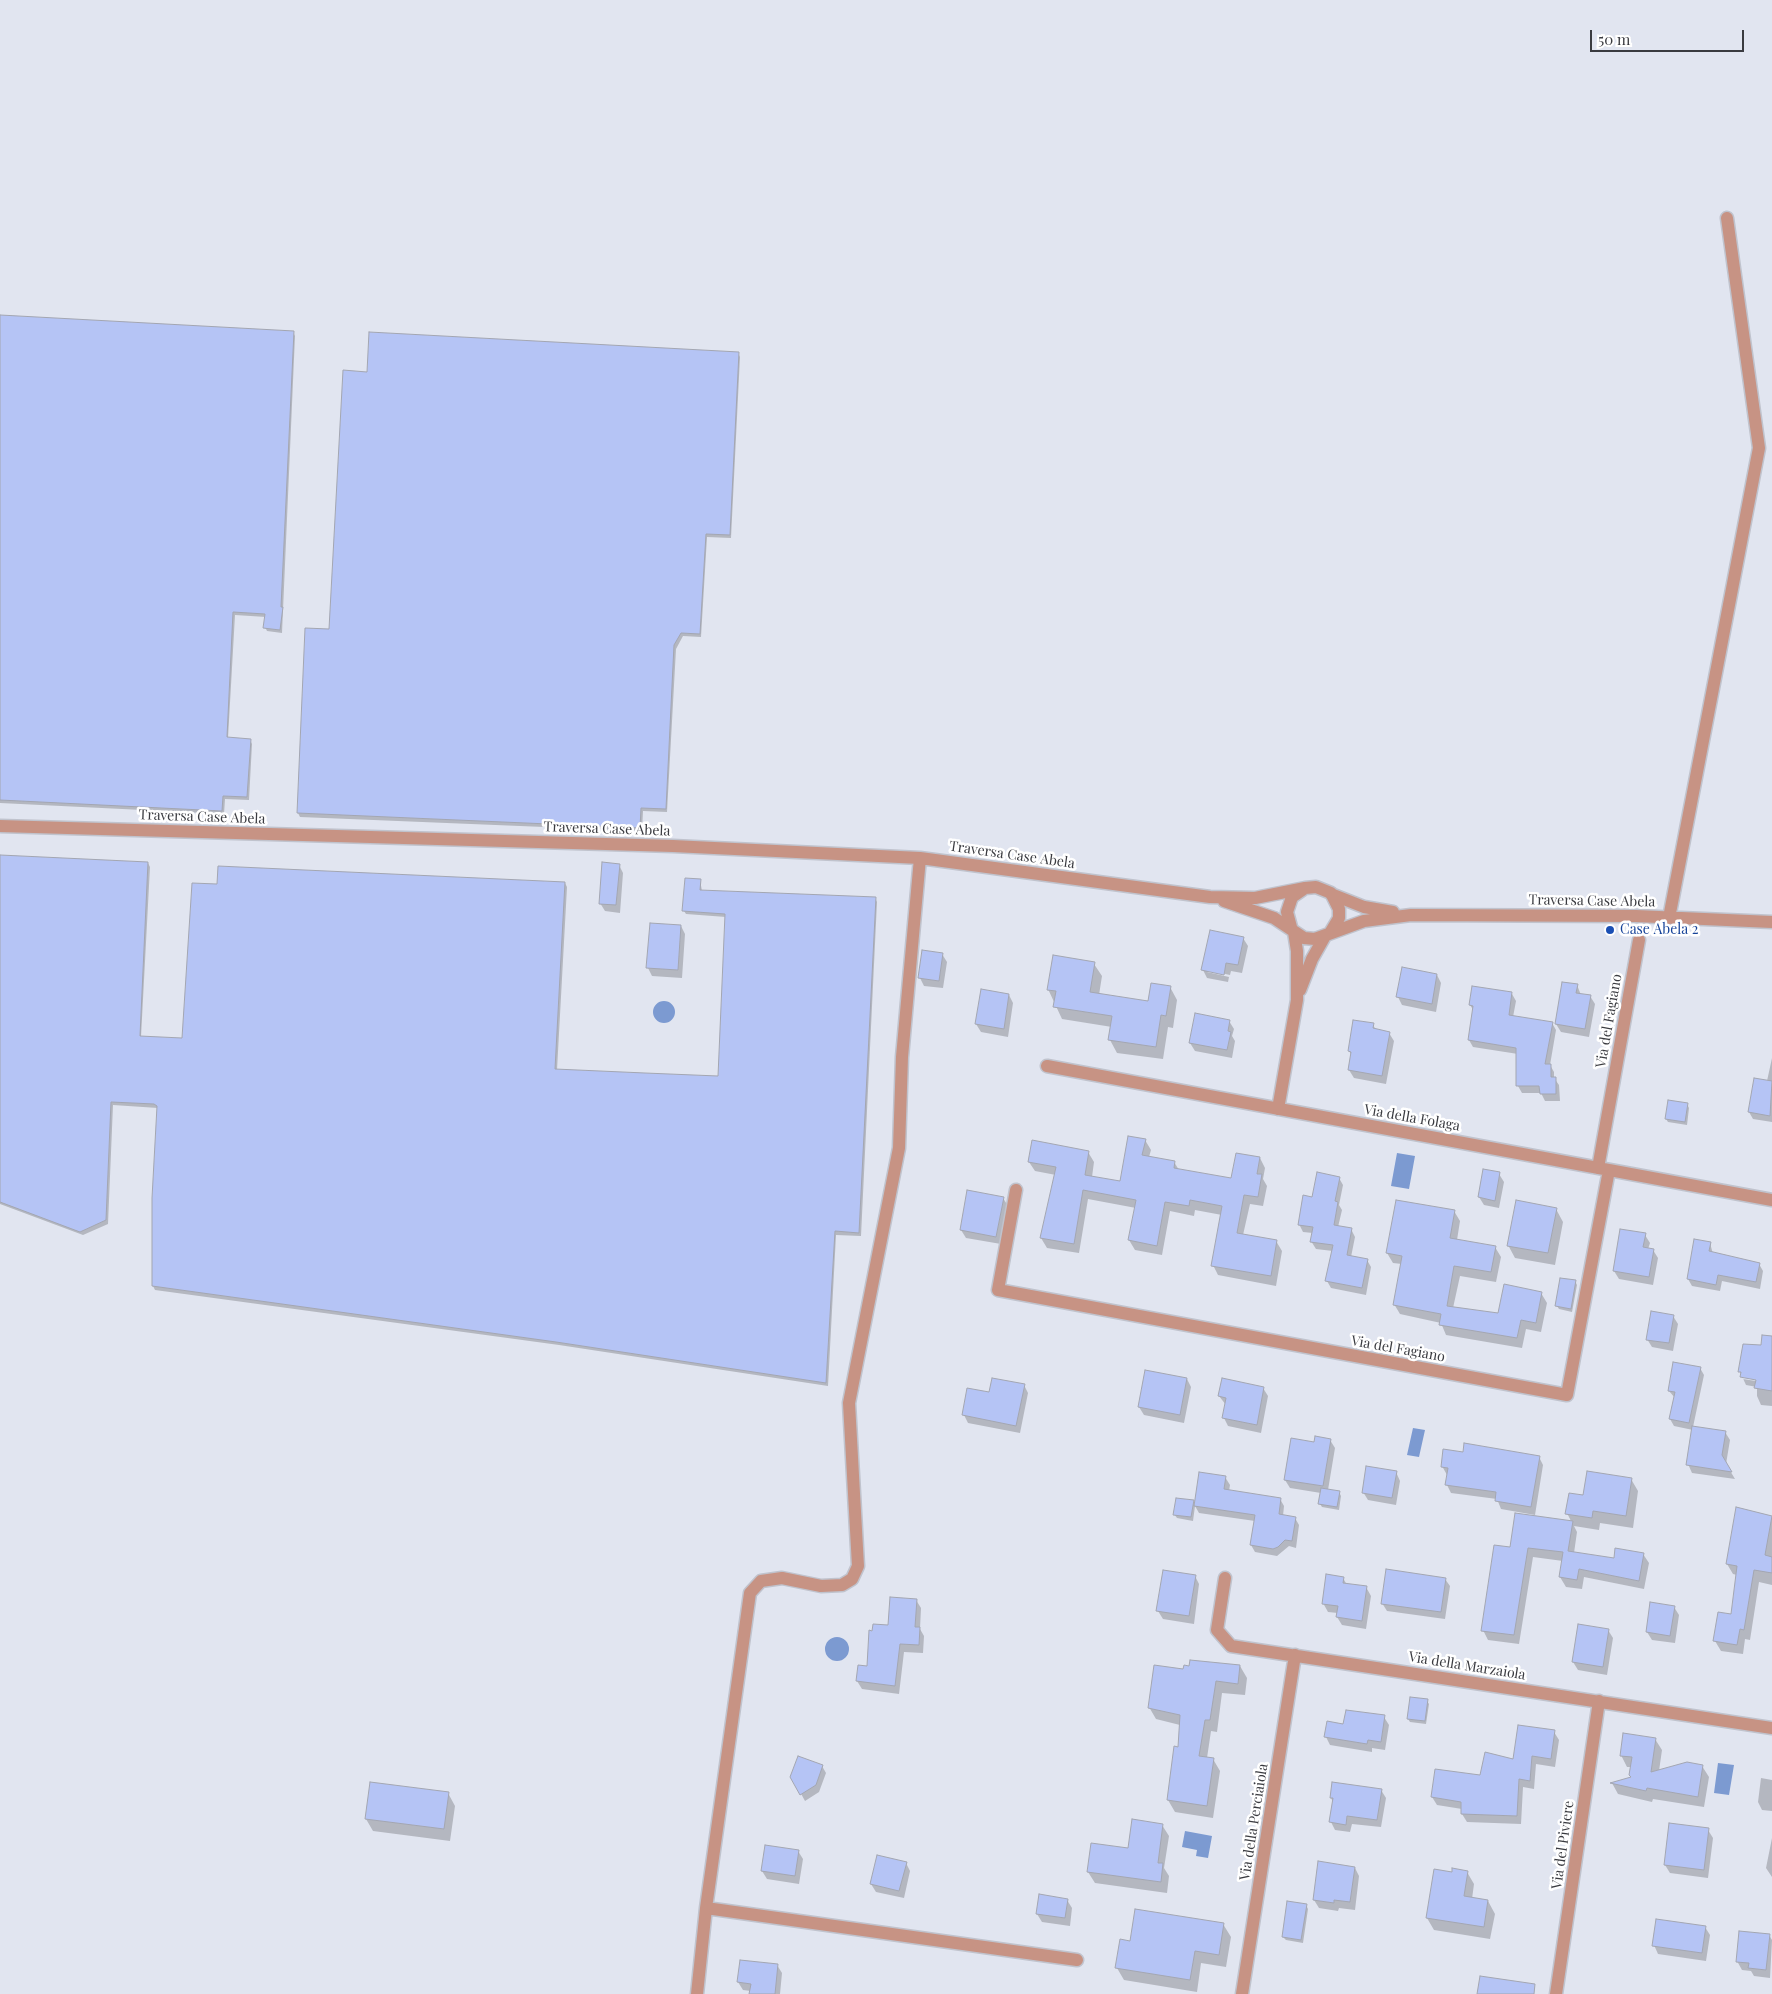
<!DOCTYPE html>
<style>
body{margin:0}
#map{position:relative;width:1772px;height:1994px;overflow:hidden;background:#e1e5f0;font-family:"Playfair Display",serif}
canvas{display:block}
.scale{position:absolute;left:1590px;top:30px;width:154px;height:22px;box-sizing:border-box;border:2px solid #3a3b40;border-top:0;padding-left:6px;font-size:15px;line-height:18px;white-space:nowrap;color:#3a3b40;-webkit-text-stroke:4px #fff;paint-order:stroke}
</style>
<div id="map">
<canvas width="1772" height="1994"></canvas>
<div class="scale">50 m</div>
</div>
<script>
const ctx = document.querySelector('canvas').getContext('2d');
ctx.lineJoin = 'round';
function paint(path, color) {
  ctx.fillStyle = color;
  ctx.fill(path, 'evenodd');
}
function toPath(rows) {
  const path = new Path2D();
  for (const r of rows) {
    if (r.length === 3) {
      path.moveTo(r[0] + r[2], r[1]);
      path.arc(r[0], r[1], r[2], 0, 2 * Math.PI);
      continue;
    }
    path.moveTo(r[0], r[1]);
    for (let i = 2; i < r.length; i += 2) path.lineTo(r[i], r[i + 1]);
  }
  return path;
}
function strokePath(path, color, width, dash) {
  ctx.strokeStyle = color;
  ctx.lineWidth = width;
  ctx.lineCap = dash ? 'butt' : 'round';
  ctx.setLineDash(dash || []);
  ctx.stroke(path);
}
function write(font, color, halo, rows, align = 'center') {
  ctx.font = font + ' "Playfair Display",serif';
  ctx.lineWidth = 5;
  ctx.setLineDash([]);
  ctx.textBaseline = 'middle';
  ctx.strokeStyle = halo;
  ctx.fillStyle = color;
  for (const [text, x, y, turn = 0] of rows) {
    ctx.save();
    ctx.translate(x, y);
    ctx.rotate((+turn || 0) * Math.PI / 180);
    ctx.textAlign = isNaN(turn) ? turn : align;
    if (halo) ctx.strokeText(text, 0, 0);
    ctx.fillText(text, 0, 0);
    ctx.restore();
  }
}
paint(toPath([
 [664,1012,11],
 [1397,1153,1415,1156,1409,1189,1391,1186],
 [1413,1428,1425,1430,1419,1457,1407,1455],
 [837,1649,12],
 [1718,1763,1734,1765,1729,1795,1714,1793],
 [1185,1831,1212,1836,1208,1858,1196,1856,1197,1850,1182,1847]
]), '#7c9ad1');
paint(toPath([
 [0,316,293,332,295,336,282,633,267,631,265,627,266,617,235,615,228,738,250,740,252,744,249,800,225,799,224,814,0,803],
 [738,353,740,357,731,538,707,537,701,637,683,636,676,649,667,812,643,811,642,831,300,817,298,813,330,631,368,373],
 [0,857,148,863,150,867,141,1037,183,1039,219,885,565,883,567,887,557,1070,720,1078,726,917,686,914,684,911,700,880,702,891,875,898,877,902,861,1236,836,1235,828,1386,559,1345,155,1290,153,1286,158,1108,113,1105,108,1224,83,1235,0,1204],
 [619,865,623,873,620,913,605,911,600,903],
 [681,926,685,934,682,978,652,976,648,968],
 [1243,938,1248,946,1242,973,1231,971,1230,975,1207,970,1207,972,1229,977,1228,982,1207,978,1203,970],
 [942,954,947,962,943,988,924,986,920,978],
 [1094,964,1102,976,1099,995,1149,1002,1170,987,1177,1000,1173,1028,1168,1027,1163,1059,1117,1053,1110,1040,1112,1027,1062,1019,1048,989],
 [1437,975,1441,983,1436,1012,1402,1005,1398,997],
 [1577,985,1581,995,1590,996,1595,1004,1589,1037,1561,1032,1556,1024],
 [1512,994,1516,1001,1513,1017,1552,1023,1556,1030,1550,1065,1554,1072,1554,1078,1559,1085,1560,1101,1545,1101,1541,1093,1522,1093,1518,1086,1518,1054,1473,1047,1469,1040,1474,1011,1470,1005],
 [1009,995,1013,1003,1008,1037,981,1032,976,1024],
 [1229,1021,1234,1029,1232,1036,1235,1041,1232,1058,1195,1051,1190,1043],
 [1373,1025,1376,1030,1389,1033,1394,1041,1386,1084,1354,1078,1349,1070,1352,1056,1349,1051],
 [1772,1058,1772,1122,1753,1119,1749,1112,1767,1081],
 [1687,1104,1689,1108,1687,1125,1668,1122,1666,1119],
 [1145,1140,1151,1150,1149,1157,1174,1162,1179,1170,1232,1180,1260,1158,1265,1168,1263,1179,1267,1186,1263,1206,1250,1204,1243,1235,1276,1241,1282,1251,1276,1286,1218,1275,1213,1265,1222,1215,1195,1210,1194,1216,1170,1211,1162,1255,1135,1250,1129,1240,1136,1208,1088,1199,1079,1253,1047,1248,1041,1238,1056,1175,1035,1171,1029,1162,1088,1152,1094,1162,1092,1177,1121,1182],
 [1499,1174,1504,1182,1499,1208,1484,1205,1479,1197],
 [1339,1178,1343,1185,1339,1205,1342,1210,1338,1227,1351,1229,1355,1237,1351,1257,1367,1260,1371,1267,1366,1295,1331,1288,1327,1281,1333,1251,1316,1249,1311,1241,1313,1233,1303,1232,1299,1224,1313,1199],
 [1003,1198,1008,1206,1001,1244,966,1238,961,1230],
 [1556,1209,1563,1222,1555,1265,1515,1258,1508,1245],
 [1454,1211,1460,1221,1457,1240,1495,1247,1501,1257,1496,1282,1460,1276,1453,1308,1499,1315,1541,1293,1547,1303,1541,1332,1526,1329,1522,1348,1446,1335,1441,1323,1400,1314,1394,1304,1402,1264,1393,1263,1387,1253],
 [1645,1235,1650,1243,1648,1249,1653,1250,1658,1258,1653,1285,1619,1279,1614,1271],
 [1710,1243,1713,1254,1759,1264,1763,1271,1760,1289,1722,1281,1720,1291,1692,1286,1688,1279],
 [1575,1281,1577,1285,1572,1312,1559,1309,1557,1306],
 [1673,1316,1678,1324,1673,1351,1652,1347,1647,1339],
 [1772,1348,1772,1406,1761,1405,1757,1396,1757,1387,1746,1385,1740,1372],
 [1743,1376,1762,1380,1762,1382,1743,1379],
 [1700,1368,1704,1375,1693,1427,1725,1432,1730,1440,1726,1464,1735,1479,1692,1473,1688,1464,1693,1430,1674,1426,1670,1419,1675,1398,1669,1391],
 [1187,1379,1191,1387,1184,1423,1144,1415,1139,1407],
 [1024,1385,1028,1393,1020,1433,968,1423,964,1415],
 [1263,1388,1268,1396,1261,1433,1228,1426,1224,1418,1226,1405,1219,1396],
 [1330,1440,1335,1448,1328,1490,1339,1492,1341,1496,1339,1510,1322,1507,1320,1504,1321,1493,1290,1488,1285,1480,1315,1444],
 [1464,1454,1539,1457,1543,1465,1535,1515,1501,1509,1497,1499,1451,1493,1447,1485,1447,1475,1442,1466],
 [1396,1472,1400,1481,1396,1505,1368,1500,1363,1492],
 [1225,1477,1230,1485,1229,1491,1280,1499,1284,1506,1283,1516,1295,1518,1299,1525,1296,1548,1289,1546,1277,1556,1255,1552,1251,1545,1255,1521,1199,1513,1195,1506,1193,1521,1177,1518,1174,1514,1193,1502,1195,1505],
 [1631,1479,1638,1491,1633,1528,1600,1523,1599,1530,1574,1526,1577,1532,1574,1553,1615,1560,1643,1554,1649,1563,1644,1589,1584,1577,1582,1589,1566,1587,1560,1577,1563,1561,1533,1557,1519,1644,1488,1640,1483,1630,1511,1549,1572,1523,1567,1513,1584,1497],
 [1737,1508,1772,1517,1772,1585,1759,1582,1750,1640,1745,1639,1743,1654,1721,1651,1715,1641,1732,1616,1737,1575,1733,1574,1727,1564],
 [1195,1576,1199,1584,1194,1624,1163,1619,1158,1611],
 [1343,1578,1347,1585,1366,1587,1371,1596,1366,1629,1342,1625,1337,1617,1338,1613,1328,1612,1323,1603],
 [1445,1579,1450,1586,1445,1619,1387,1611,1382,1603],
 [916,1600,921,1608,920,1629,924,1636,923,1653,904,1652,899,1694,862,1689,857,1681,868,1667,873,1632,889,1626],
 [1674,1607,1679,1615,1675,1643,1652,1640,1647,1632],
 [1608,1630,1613,1638,1607,1675,1578,1670,1573,1662],
 [1240,1666,1247,1678,1245,1695,1222,1693,1217,1732,1211,1731,1207,1758,1213,1759,1220,1771,1213,1818,1175,1812,1168,1800,1179,1748,1180,1725,1156,1719,1149,1707,1190,1667],
 [1427,1701,1429,1704,1426,1724,1410,1722,1408,1719],
 [1384,1717,1389,1725,1385,1750,1372,1748,1372,1752,1330,1745,1326,1737,1344,1725],
 [1554,1732,1559,1740,1555,1767,1536,1764,1534,1789,1523,1787,1521,1824,1467,1822,1462,1814,1462,1809,1437,1805,1432,1797,1514,1761],
 [1655,1739,1662,1750,1659,1771,1702,1766,1709,1777,1704,1807,1653,1799,1652,1802,1618,1794,1612,1783,1632,1778,1632,1767,1627,1767,1621,1755],
 [822,1766,826,1773,819,1792,805,1801,792,1777],
 [1761,1778,1772,1780,1772,1811,1762,1810,1758,1802],
 [1381,1790,1386,1798,1381,1827,1352,1824,1350,1832,1335,1830,1331,1822,1333,1802,1331,1798],
 [448,1793,455,1806,450,1841,373,1831,366,1819],
 [1162,1825,1169,1836,1164,1868,1169,1876,1167,1893,1095,1883,1088,1872,1129,1850],
 [1708,1830,1713,1838,1708,1878,1670,1873,1665,1865],
 [1772,1838,1772,1877,1766,1868],
 [798,1851,803,1859,799,1884,767,1879,762,1871],
 [906,1863,910,1871,904,1898,876,1892,871,1884],
 [1355,1868,1359,1876,1355,1910,1339,1908,1338,1911,1319,1908,1314,1900],
 [1467,1872,1474,1884,1472,1899,1488,1901,1495,1914,1490,1939,1434,1930,1427,1918,1453,1873],
 [1067,1900,1072,1908,1070,1926,1042,1922,1037,1914],
 [1306,1905,1308,1909,1303,1943,1286,1940,1283,1937],
 [1223,1924,1231,1937,1226,1967,1201,1963,1197,1992,1124,1980,1117,1968,1131,1942],
 [1705,1927,1710,1935,1706,1961,1658,1954,1654,1945],
 [1769,1935,1772,1940,1770,1978,1754,1976,1751,1971,1742,1970,1737,1961],
 [777,1965,782,1973,780,1994,751,1994,751,1991,743,1990,738,1982]
]), '#0003');
const building = toPath([
 [0,315,294,331,281,607,283,607,280,630,263,628,265,614,233,612,227,737,251,739,247,797,223,796,222,811,0,800,0,315],
 [369,332,739,352,730,535,706,534,700,634,681,633,674,645,666,809,641,808,640,828,297,813,305,628,329,629,343,370,367,372,369,332],
 [0,855,148,862,140,1036,182,1038,192,883,217,884,218,866,565,882,555,1069,645,1073,718,1076,725,914,682,911,685,878,701,879,700,890,876,897,859,1233,835,1231,826,1383,556,1342,152,1286,152,1198,157,1106,154,1104,111,1102,106,1220,80,1232,0,1202,0,855],
 [602,862,620,864,616,905,599,904,602,862],
 [650,923,681,925,678,970,646,968,650,923],
 [1210,930,1244,937,1238,965,1226,963,1224,975,1201,970,1210,930],
 [922,950,943,953,939,981,918,978,922,950],
 [1053,955,1095,962,1090,992,1148,1001,1151,983,1171,986,1166,1016,1161,1015,1156,1047,1108,1040,1112,1016,1053,1007,1056,991,1047,990,1053,955],
 [1402,967,1437,974,1432,1004,1396,997,1402,967],
 [1562,982,1578,984,1576,993,1591,995,1585,1029,1555,1024,1562,982],
 [1472,986,1512,992,1509,1015,1553,1022,1545,1064,1551,1064,1551,1077,1556,1077,1556,1094,1540,1094,1539,1086,1516,1086,1516,1048,1468,1040,1473,1006,1469,1005,1472,986],
 [981,989,1009,994,1004,1029,975,1024,981,989],
 [1195,1013,1230,1020,1228,1031,1231,1032,1227,1050,1189,1043,1195,1013],
 [1353,1020,1374,1023,1373,1028,1390,1032,1382,1076,1348,1070,1351,1052,1348,1051,1353,1020],
 [1754,1078,1772,1081,1770,1116,1748,1112,1754,1078],
 [1668,1100,1688,1103,1685,1122,1665,1119,1668,1100],
 [1128,1136,1146,1139,1142,1155,1175,1161,1174,1168,1231,1178,1236,1153,1260,1157,1257,1174,1262,1174,1258,1197,1244,1195,1237,1233,1277,1240,1271,1276,1211,1266,1222,1206,1190,1200,1189,1206,1165,1202,1157,1246,1128,1240,1136,1200,1083,1190,1074,1244,1040,1238,1056,1167,1028,1162,1032,1140,1089,1151,1085,1175,1120,1181,1128,1136],
 [1483,1169,1500,1172,1495,1201,1478,1197,1483,1169],
 [1317,1172,1340,1177,1335,1201,1338,1202,1334,1225,1352,1228,1347,1255,1368,1259,1362,1288,1325,1281,1333,1245,1310,1242,1313,1227,1298,1225,1303,1195,1312,1197,1317,1172],
 [967,1190,1004,1197,996,1237,960,1230,967,1190],
 [1396,1200,1455,1210,1450,1238,1496,1246,1491,1272,1454,1266,1447,1306,1498,1313,1504,1284,1542,1292,1536,1323,1521,1320,1517,1338,1439,1325,1441,1314,1393,1305,1402,1256,1386,1253,1396,1200],
 [1516,1200,1557,1208,1548,1253,1507,1246,1516,1200],
 [1620,1229,1646,1233,1643,1247,1654,1249,1649,1277,1613,1271,1620,1229],
 [1694,1239,1711,1242,1709,1251,1760,1263,1756,1282,1718,1275,1716,1285,1687,1279,1694,1239],
 [1560,1278,1576,1280,1571,1309,1555,1306,1560,1278],
 [1651,1311,1674,1315,1669,1343,1646,1340,1651,1311],
 [1762,1335,1772,1336,1772,1391,1754,1388,1756,1380,1740,1377,1741,1372,1738,1372,1743,1344,1761,1345,1762,1335],
 [1673,1362,1701,1367,1689,1423,1669,1419,1675,1392,1668,1391,1673,1362],
 [1145,1370,1187,1378,1180,1415,1138,1407,1145,1370],
 [992,1378,1025,1384,1016,1426,962,1415,967,1388,989,1392,992,1378],
 [1222,1378,1264,1387,1257,1425,1222,1418,1226,1398,1218,1396,1222,1378],
 [1692,1426,1726,1431,1722,1455,1732,1472,1686,1465,1692,1426],
 [1315,1436,1331,1439,1323,1486,1284,1480,1291,1438,1314,1442,1315,1436],
 [1464,1443,1540,1456,1531,1507,1495,1501,1496,1492,1445,1485,1448,1468,1441,1467,1443,1449,1463,1452,1464,1443],
 [1366,1466,1397,1471,1392,1498,1362,1493,1366,1466],
 [1587,1471,1632,1478,1626,1516,1593,1511,1592,1518,1565,1514,1569,1493,1583,1495,1587,1471],
 [1199,1472,1226,1476,1224,1489,1281,1498,1279,1514,1296,1517,1292,1541,1285,1540,1278,1547,1273,1549,1250,1545,1255,1515,1194,1506,1199,1472],
 [1321,1488,1340,1491,1337,1507,1318,1504,1321,1488],
 [1176,1498,1194,1500,1191,1517,1173,1515,1176,1498],
 [1736,1507,1772,1516,1765,1555,1772,1557,1772,1573,1754,1570,1744,1630,1740,1629,1737,1645,1713,1641,1718,1612,1731,1614,1737,1566,1726,1564,1736,1507],
 [1515,1513,1573,1521,1568,1551,1614,1558,1615,1548,1644,1553,1639,1581,1579,1569,1577,1580,1559,1577,1563,1552,1528,1548,1514,1635,1481,1631,1494,1545,1510,1547,1515,1513],
 [1386,1569,1446,1578,1441,1612,1381,1604,1386,1569],
 [1163,1570,1196,1575,1189,1616,1156,1611,1163,1570],
 [1326,1574,1344,1577,1343,1583,1367,1586,1362,1621,1336,1617,1338,1606,1322,1604,1326,1574],
 [890,1597,917,1599,915,1627,920,1627,919,1645,900,1644,895,1686,856,1681,858,1665,867,1666,869,1630,872,1631,873,1624,888,1625,890,1597],
 [1650,1602,1675,1606,1670,1636,1646,1632,1650,1602],
 [1578,1624,1609,1629,1603,1667,1572,1662,1578,1624],
 [1190,1660,1240,1665,1238,1684,1216,1681,1210,1720,1205,1720,1199,1756,1214,1758,1207,1806,1167,1800,1174,1746,1178,1747,1180,1715,1148,1708,1154,1665,1183,1669,1184,1665,1189,1666,1190,1660],
 [1410,1697,1428,1699,1425,1721,1407,1719,1410,1697],
 [1346,1710,1385,1715,1381,1742,1368,1740,1367,1744,1324,1737,1327,1721,1343,1724,1346,1710],
 [1518,1725,1555,1730,1551,1759,1532,1756,1530,1781,1519,1779,1517,1816,1461,1814,1461,1802,1431,1797,1435,1769,1480,1775,1485,1752,1513,1759,1518,1725],
 [1623,1733,1656,1738,1651,1772,1687,1762,1703,1765,1698,1797,1647,1788,1646,1791,1610,1783,1631,1777,1629,1775,1632,1757,1620,1756,1623,1733],
 [798,1756,823,1765,816,1785,800,1795,790,1777,798,1756],
 [370,1782,449,1792,444,1829,365,1819,370,1782],
 [1332,1782,1382,1789,1377,1820,1347,1816,1346,1825,1329,1822,1333,1798,1330,1798,1332,1782],
 [1132,1819,1163,1824,1158,1863,1163,1863,1161,1882,1087,1872,1091,1843,1128,1848,1132,1819],
 [1669,1823,1709,1828,1704,1870,1664,1865,1669,1823],
 [765,1845,799,1850,795,1876,761,1871,765,1845],
 [877,1855,907,1862,899,1891,870,1884,877,1855],
 [1318,1861,1355,1867,1350,1902,1334,1900,1334,1903,1313,1900,1318,1861],
 [1452,1868,1468,1871,1464,1896,1488,1900,1484,1927,1426,1918,1434,1869,1452,1872,1452,1868],
 [1039,1894,1068,1899,1065,1918,1036,1914,1039,1894],
 [1287,1901,1307,1904,1301,1940,1282,1937,1287,1901],
 [1135,1909,1224,1923,1219,1955,1195,1951,1190,1980,1115,1968,1120,1939,1130,1941,1135,1909],
 [1656,1919,1706,1926,1702,1953,1652,1946,1656,1919],
 [1739,1931,1770,1934,1766,1970,1748,1968,1749,1963,1736,1962,1739,1931],
 [740,1960,778,1964,775,1994,749,1994,751,1984,737,1982,740,1960],
 [1480,1976,1535,1984,1534,1994,1477,1994,1480,1976]
]);
paint(building, '#b5c4f5');
strokePath(building, '#a3a6b1', 1);
const minor = toPath([
 [0,826,673,846,920,858,1210,897,1255,898,1305,888],
 [1331,894,1364,907,1393,912],
 [1224,901,1274,918,1304,938,1315,939,1364,921,1411,915,1636,916,1772,922],
 [1669,918,1759,448,1727,218],
 [1291,927,1287,912,1292,897,1305,888,1316,887,1331,893,1339,909,1339,918,1330,933],
 [1300,990,1312,959,1325,936],
 [1047,1066,1772,1200],
 [1278,1109,1297,1000,1297,951,1294,932],
 [1598,1168,1639,940],
 [1016,1190,998,1290,1567,1395,1609,1170],
 [1225,1578,1217,1630,1231,1646,1772,1728],
 [706,1908,1077,1960],
 [697,1994,706,1908,750,1593,761,1581,782,1578,821,1586,842,1585,852,1579,858,1566,849,1403,899,1148,902,1057,920,858],
 [1242,1994,1295,1655],
 [1556,1994,1599,1701]
]);
strokePath(minor, '#c0c3cd', 15);
strokePath(minor, '#c79384', 12);
for (const [x, y, r, color] of [
 [1610,930,5,"#1a4fb4"]
]) {
  const dot = new Path2D();
  dot.arc(x, y, r, 0, 2 * Math.PI);
  ctx.fillStyle = color;
  ctx.fill(dot);
  strokePath(dot, '#fff', 2);
}
write('14px', '#3a3b40', '#fff', [
 ["Traversa Case Abela",202,817,2],
 ["Traversa Case Abela",607,829,2],
 ["Traversa Case Abela",1012,855,8],
 ["Traversa Case Abela",1592,901,1],
 ["Via del Fagiano",1609,1021,-80],
 ["Via della Folaga",1412,1118,10],
 ["Via del Fagiano",1398,1349,10],
 ["Via della Marzaiola",1467,1666,9],
 ["Via della Perciaiola",1254,1822,-81],
 ["Via del Piviere",1563,1845,-82]
]);
write('14px', '#164399', '#fff', [
 ["Case Abela 2",1620,930]
], 'left');
</script>
